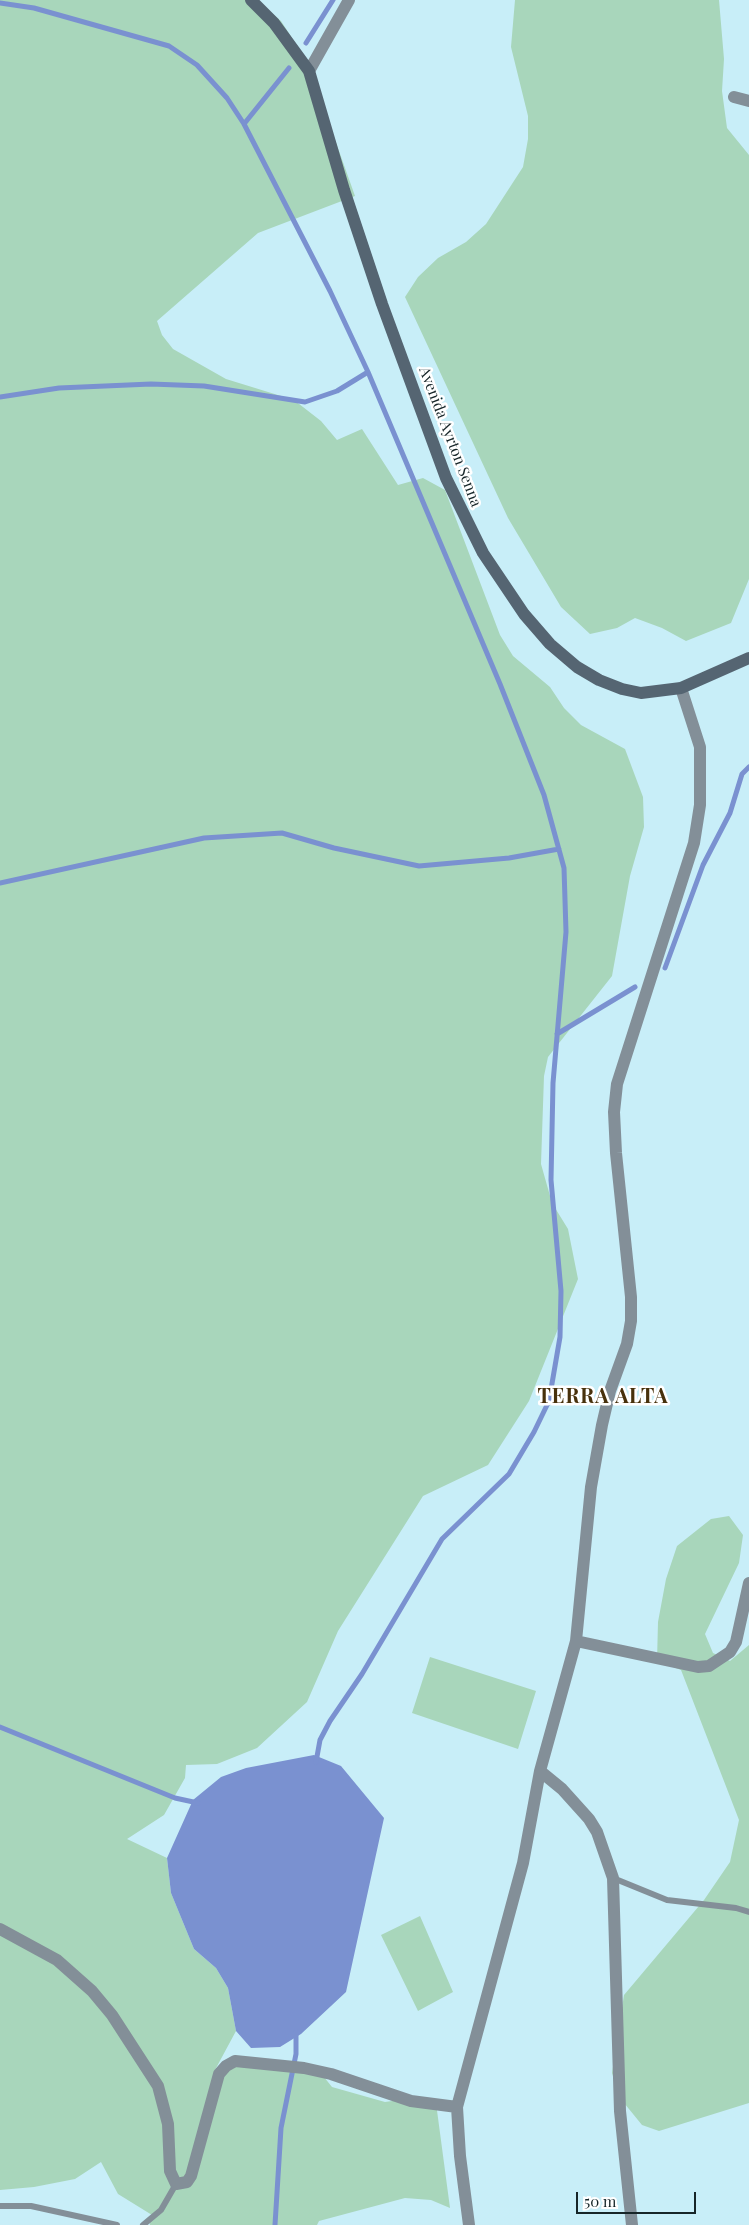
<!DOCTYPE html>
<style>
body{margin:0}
#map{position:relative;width:749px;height:2225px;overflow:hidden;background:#c8eef8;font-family:"Playfair Display",serif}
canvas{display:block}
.scale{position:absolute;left:576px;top:2192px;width:120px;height:22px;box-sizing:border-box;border:2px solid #162528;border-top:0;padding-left:6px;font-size:15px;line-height:18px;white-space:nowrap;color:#162528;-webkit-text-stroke:4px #fff;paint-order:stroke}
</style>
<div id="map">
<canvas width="749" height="2225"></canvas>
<div class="scale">50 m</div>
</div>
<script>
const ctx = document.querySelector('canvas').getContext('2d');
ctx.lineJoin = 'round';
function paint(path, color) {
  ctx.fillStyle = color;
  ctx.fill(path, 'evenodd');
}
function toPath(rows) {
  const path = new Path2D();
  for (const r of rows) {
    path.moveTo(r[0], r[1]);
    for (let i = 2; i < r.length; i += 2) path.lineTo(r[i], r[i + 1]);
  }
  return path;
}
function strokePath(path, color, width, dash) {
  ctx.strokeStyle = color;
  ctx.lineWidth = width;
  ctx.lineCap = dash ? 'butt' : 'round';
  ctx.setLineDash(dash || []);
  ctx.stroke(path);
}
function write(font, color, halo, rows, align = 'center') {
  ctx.font = font + ' "Playfair Display",serif';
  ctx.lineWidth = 5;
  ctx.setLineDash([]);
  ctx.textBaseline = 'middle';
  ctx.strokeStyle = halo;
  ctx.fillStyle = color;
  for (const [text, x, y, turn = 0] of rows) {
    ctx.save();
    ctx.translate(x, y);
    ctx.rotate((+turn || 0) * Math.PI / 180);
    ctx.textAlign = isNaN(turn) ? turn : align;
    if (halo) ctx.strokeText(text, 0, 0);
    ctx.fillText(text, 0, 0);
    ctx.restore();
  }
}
paint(toPath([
 [0,0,257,0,281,21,307,61,355,196,258,233,157,321,162,335,173,349,226,379,294,400,321,421,337,440,362,429,398,485,423,478,445,490,500,635,513,656,550,687,564,708,581,725,625,749,643,797,644,827,630,876,612,976,548,1057,544,1076,541,1164,552,1203,568,1229,578,1279,529,1401,488,1465,423,1496,338,1631,307,1702,257,1748,217,1764,186,1765,185,1778,164,1815,127,1839,167,1858,171,1893,194,1949,216,1968,228,1988,236,2031,215,2070,233,2062,316,2067,332,2087,385,2102,414,2098,436,2103,450,2208,431,2200,405,2198,319,2221,317,2225,150,2225,149,2218,152,2215,118,2194,101,2162,75,2179,34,2187,0,2190],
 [515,0,719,0,724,59,722,91,727,128,749,155,749,579,731,623,686,641,662,628,635,618,617,628,590,634,561,607,508,518,405,297,418,277,438,258,466,242,486,224,523,167,528,139,528,116,511,47],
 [729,1516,743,1535,739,1563,705,1634,713,1653,730,1661,749,1645,749,2103,659,2131,642,2125,620,2098,612,2073,624,1995,704,1900,730,1862,739,1820,681,1670,657,1661,658,1622,666,1579,677,1546,711,1519],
 [430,1657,536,1691,518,1749,412,1713],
 [420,1916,453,1992,418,2011,381,1935]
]), '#a8d6bb');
paint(toPath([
 [314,1755,341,1766,384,1818,346,1992,301,2034,280,2047,251,2048,236,2031,228,1988,216,1968,194,1949,171,1893,167,1858,193,1800,221,1777,246,1768]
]), '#7a91d0');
strokePath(toPath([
 [0,3,34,8,169,46,197,65,227,98,244,124,330,291,368,372,500,684,544,795,564,868,566,932,553,1083,551,1180,561,1291,560,1337,549,1401,534,1432,509,1474,442,1539,362,1674,330,1721,320,1740,316,1762],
 [306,43,333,0],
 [244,124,289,68],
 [0,397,59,388,151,384,204,386,305,402,337,391,368,372],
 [0,883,204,838,282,833,334,848,419,866,509,858,559,849],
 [665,968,703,865,730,813,742,774,749,767],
 [557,1034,635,987],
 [0,1727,175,1798,198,1803],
 [275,2225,281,2128,296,2054,296,2032]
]), '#7a91d0', 5);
strokePath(toPath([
 [613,1878,667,1900,736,1908,749,1912],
 [0,2206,31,2206,117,2225],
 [143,2225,161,2210,176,2184]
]), '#838f98', 6);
strokePath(toPath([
 [309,71,349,0],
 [734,97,749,101],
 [576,1641,698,1667,709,1666,730,1652,736,1642,749,1583],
 [540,1771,562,1789,589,1819,597,1832,613,1878,620,2111,632,2225],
 [0,1929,57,1960,92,1991,112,2015,158,2086,168,2124,170,2171,176,2184,187,2182,191,2176,219,2074,226,2066,235,2061,304,2068,331,2074,411,2101,457,2107],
 [469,2225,460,2156,457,2107,523,1863,540,1771,576,1641,591,1487,602,1425,610,1391,627,1344,631,1321,631,1297,616,1153,614,1112,617,1084,694,843,700,805,700,747,681,688]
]), '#838f98', 12);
strokePath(toPath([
 [251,0,274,23,309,71,344,190,382,304,446,478,483,553,524,614,550,644,577,667,599,680,622,689,641,693,681,688,749,658]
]), '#556572', 12);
write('15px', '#162528', '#fff', [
 ["Avenida Ayrton Senna",450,437,69]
]);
ctx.letterSpacing = '1px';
write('bold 20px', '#47310c', '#fff', [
 ["TERRA ALTA",603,1397]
]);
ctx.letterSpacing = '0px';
</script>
